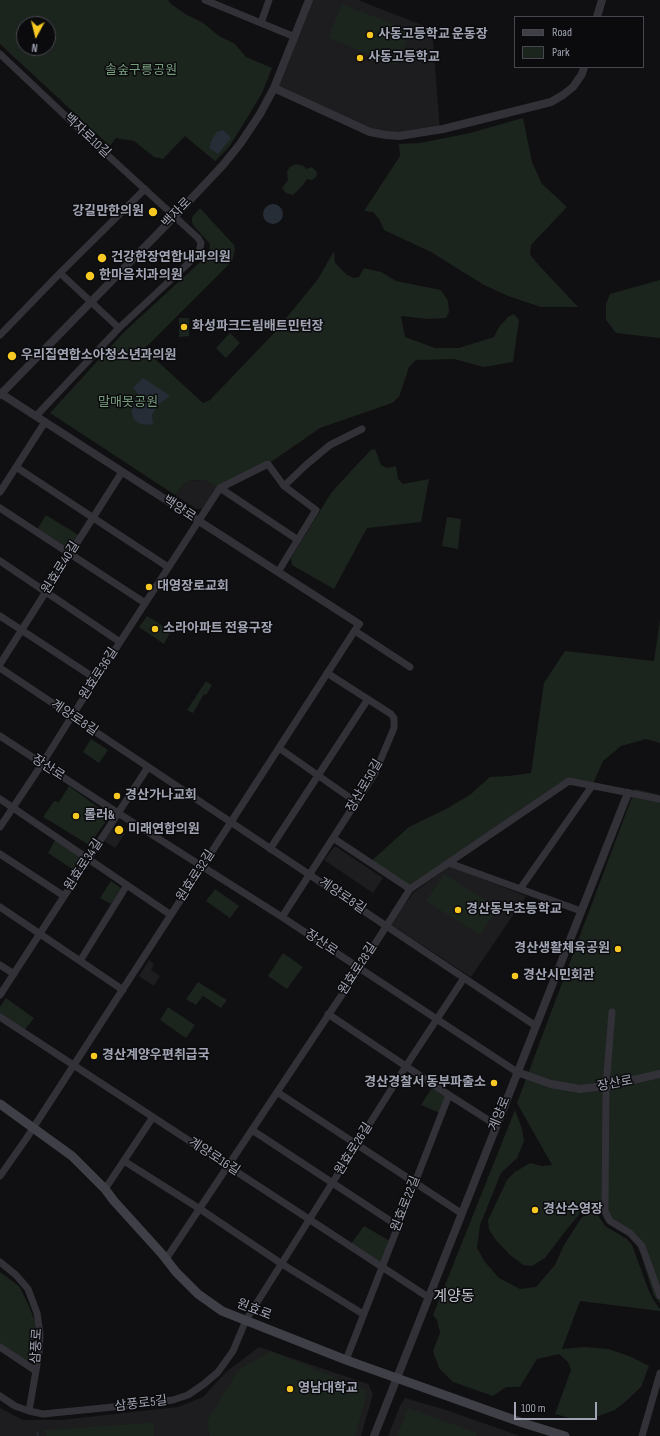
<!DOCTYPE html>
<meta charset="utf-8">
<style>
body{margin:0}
#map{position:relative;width:660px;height:1436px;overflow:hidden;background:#101012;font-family:"Sofia Sans Condensed",sans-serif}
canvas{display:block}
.legend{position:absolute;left:514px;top:16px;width:130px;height:52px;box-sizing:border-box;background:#0b0b0d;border:1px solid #47484f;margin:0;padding:5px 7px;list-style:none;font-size:12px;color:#a1a4b3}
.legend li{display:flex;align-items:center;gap:8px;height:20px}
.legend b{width:20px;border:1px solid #47484f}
.north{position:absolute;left:16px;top:16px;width:40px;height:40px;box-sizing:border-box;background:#0b0b0d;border:1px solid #47484f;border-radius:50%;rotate:187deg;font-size:11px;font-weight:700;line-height:16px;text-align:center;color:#a1a4b3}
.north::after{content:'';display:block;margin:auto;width:14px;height:18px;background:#f8c922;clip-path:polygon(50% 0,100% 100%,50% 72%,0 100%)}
.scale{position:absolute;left:514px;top:1402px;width:83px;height:18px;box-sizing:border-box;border:2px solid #a1a4b3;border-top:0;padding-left:5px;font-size:12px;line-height:14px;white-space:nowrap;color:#a1a4b3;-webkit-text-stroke:3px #0b0b0d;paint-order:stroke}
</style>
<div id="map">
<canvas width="660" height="1436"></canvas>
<ul class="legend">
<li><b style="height:5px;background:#3f4047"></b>Road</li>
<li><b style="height:11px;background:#1c241e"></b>Park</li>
</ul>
<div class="north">N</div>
<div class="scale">100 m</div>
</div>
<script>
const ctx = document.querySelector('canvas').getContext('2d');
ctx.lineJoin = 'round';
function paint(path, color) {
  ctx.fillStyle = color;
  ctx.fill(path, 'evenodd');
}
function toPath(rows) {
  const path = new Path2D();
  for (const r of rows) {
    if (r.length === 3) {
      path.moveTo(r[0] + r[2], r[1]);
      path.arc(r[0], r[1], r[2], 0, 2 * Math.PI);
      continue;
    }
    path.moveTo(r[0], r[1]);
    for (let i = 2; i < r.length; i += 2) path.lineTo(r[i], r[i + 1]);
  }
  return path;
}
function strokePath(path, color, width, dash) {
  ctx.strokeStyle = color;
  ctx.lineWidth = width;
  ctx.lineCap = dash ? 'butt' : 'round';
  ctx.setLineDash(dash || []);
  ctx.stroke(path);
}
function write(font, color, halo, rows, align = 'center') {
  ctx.font = font + ' "Sofia Sans Condensed","Noto Sans KR",sans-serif';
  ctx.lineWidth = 3;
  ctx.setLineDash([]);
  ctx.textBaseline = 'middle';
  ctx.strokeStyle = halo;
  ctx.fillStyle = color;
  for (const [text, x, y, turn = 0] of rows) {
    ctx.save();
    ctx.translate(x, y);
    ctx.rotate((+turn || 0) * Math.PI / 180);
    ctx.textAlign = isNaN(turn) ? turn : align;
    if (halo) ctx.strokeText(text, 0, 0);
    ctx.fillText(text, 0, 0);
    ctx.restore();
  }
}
paint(toPath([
 [308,0,358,0,432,29,440,130,386,135,274,88],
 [192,480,206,481,220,488,207,508,196,509,175,495,184,484],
 [114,826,125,834,115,848,104,841],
 [335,846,383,878,373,893,324,860],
 [450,866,526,896,471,977,390,924,414,892],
 [149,960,154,964,151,970,160,976,154,986,139,976],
 [259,1347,368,1384,373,1394,361,1436,0,1436,0,1408,23,1420,61,1420,178,1407,203,1397,226,1372],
 [405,1398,446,1410,520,1436,388,1436,400,1406]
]), '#1d1c1f');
paint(toPath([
 [0,0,168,0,171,4,187,15,202,22,219,36,235,44,246,57,272,68,263,91,249,115,229,147,215,161,185,136,163,159,154,157,134,141,116,138,110,146,0,44],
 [24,24,48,24,48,48,24,48],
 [342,4,411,31,397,66,328,38],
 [523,118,532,162,542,184,567,207,531,245,530,254,536,262,578,307,541,307,508,296,484,285,431,252,384,230,379,219,373,212,364,211,400,156,399,144,420,143,470,133],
 [296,164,304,166,306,169,312,167,315,170,317,173,316,177,312,180,307,179,303,185,293,195,286,193,282,188,288,180,287,171,290,167],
 [200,208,234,245,235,250,232,261,144,349,203,403,210,400,275,332,318,279,334,251,335,263,347,275,354,278,359,277,364,268,381,272,396,281,441,290,448,301,449,312,446,318,428,319,401,316,405,337,435,348,459,348,494,337,499,327,509,316,514,314,519,320,513,362,484,367,454,359,416,360,409,367,399,397,392,403,320,428,268,464,220,488,206,481,192,480,184,484,175,495,50,413,125,331,209,254,210,244,193,225,192,221,192,217],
 [660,280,660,338,616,333,606,320,606,304,610,294],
 [179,318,189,318,189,336,179,337],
 [230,333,240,343,226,358,216,348],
 [375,449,381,465,387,468,396,466,398,479,403,484,429,479,421,522,367,528,334,589,292,565,291,558,331,493,350,472,371,450],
 [46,515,80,536,70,552,36,531],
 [447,517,461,519,458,549,442,546],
 [147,616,171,631,164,644,139,627],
 [660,620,660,743,646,739,621,746,603,761,592,786,569,781,410,889,370,862,409,827,448,808,471,794,490,777,509,776,531,773,544,683,565,651,654,661],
 [206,681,212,685,206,695,204,694,193,713,187,710],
 [91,739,108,750,99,763,83,752],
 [69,786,110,816,89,845,55,824,43,817,54,801,59,802],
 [635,789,660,795,660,1303,654,1296,641,1255,636,1243,631,1236,607,1223,603,1217,600,1208,589,1207,580,1212,578,1216,567,1229,545,1258,532,1266,523,1265,509,1254,496,1240,489,1230,488,1220,507,1180,515,1172,530,1163,542,1166,552,1165,517,1103],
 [56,838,85,858,78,873,48,853],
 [444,874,498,908,480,935,426,901],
 [111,881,121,888,111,904,100,898],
 [215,889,239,906,230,918,206,901],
 [283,953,303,967,287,989,268,976],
 [198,982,227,1000,221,1008,203,996,196,1005,186,999],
 [6,998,34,1018,23,1032,0,1016,0,1007],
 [168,1007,195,1025,186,1038,160,1020],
 [433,1086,447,1096,440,1113,421,1105],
 [515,1110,522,1129,524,1141,517,1158,501,1173,480,1225,477,1248,485,1262,499,1278,520,1289,536,1287,555,1265,564,1245,582,1217,592,1213,598,1215,605,1226,627,1239,632,1245,649,1291,654,1301,660,1309,660,1311,580,1301,562,1349,585,1347,608,1349,629,1356,649,1366,641,1387,625,1402,615,1410,590,1419,574,1419,555,1414,571,1370,568,1362,559,1354,537,1359,520,1387,506,1387,493,1396,453,1382,439,1368,433,1351,440,1333,437,1320,433,1315],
 [364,1226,390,1241,382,1263,351,1244],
 [0,1272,19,1286,29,1306,35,1322,36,1338,35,1352,33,1358,27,1361,0,1343],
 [271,1351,368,1391,355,1436,210,1436,207,1421,238,1370],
 [408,1408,477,1433,476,1436,397,1436],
 [154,1422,154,1436,47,1436,43,1430,135,1424]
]), '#1c241e');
paint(toPath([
 [223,130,231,138,218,154,209,148,212,139,217,132],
 [273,214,10],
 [143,378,170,396,158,405,152,415,153,424,146,425,138,423,133,418,131,407,138,394,133,388]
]), '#262d36');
strokePath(toPath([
 [37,1432,38,1436]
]), '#262d36', 1.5);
strokePath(toPath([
 [205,0,295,37],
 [261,23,269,0],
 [0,54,90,139,198,238,201,243,199,253,194,258,119,328,36,416],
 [60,273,119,328],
 [0,335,60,273,145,189],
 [16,467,168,567],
 [284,486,306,465,330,445,362,429],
 [220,488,298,540],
 [0,492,45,422],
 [0,508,145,603],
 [0,561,120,642],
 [0,616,96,679],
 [355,631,410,667],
 [0,664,122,472],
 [0,668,536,1026],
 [0,736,118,813,282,917,517,1072],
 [279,748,356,802],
 [0,799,171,915],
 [0,827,42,764,72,716,220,488,268,464,284,486,316,510,278,572],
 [333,838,410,889],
 [270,849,368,699],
 [0,854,64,896],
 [449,863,581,911],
 [520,889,592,786],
 [0,907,123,990],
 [282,917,375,773,394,728,394,718,391,714,327,673],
 [80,961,127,885],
 [0,965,14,974],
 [0,995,148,767],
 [612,1012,606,1086,605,1211,610,1221,630,1233,642,1246,660,1296],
 [328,1014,449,1095,496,1125],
 [0,1017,428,1297],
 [277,1092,461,1213],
 [252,1130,398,1226],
 [124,1161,200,1209,282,1264,363,1314],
 [0,1176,26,1139,359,624],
 [105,1189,153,1117],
 [166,1259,359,969,410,889,569,781,660,799],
 [0,1262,16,1275,28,1289,37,1313,40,1334,39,1353,29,1411],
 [0,1347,36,1371],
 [346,1360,449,1095],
 [0,1396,15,1406,29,1411,43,1414,133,1405,173,1400,188,1395,204,1384,218,1372,233,1351,246,1320,406,1066,464,978],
 [642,1436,660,1373]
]), '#313137', 7);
strokePath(toPath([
 [597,17,602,0],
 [274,88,370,132,386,135,399,136,443,129,551,102,563,95,573,87,582,74,584,67],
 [0,393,359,624],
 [0,395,175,216,223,165,240,144,260,114,274,88,309,0],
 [517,1072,551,1084,580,1089,606,1086,660,1074],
 [374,1436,628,793]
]), '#313137', 8);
strokePath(toPath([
 [0,1104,72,1156,105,1189,114,1201,162,1254,176,1272,198,1294,222,1311,346,1360,523,1423,565,1436]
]), '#3f4047', 9);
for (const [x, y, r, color] of [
 [370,35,4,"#f8c922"],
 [360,58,4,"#f8c922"],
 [153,212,5,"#f8c922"],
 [102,258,5,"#f8c922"],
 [90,276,5,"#f8c922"],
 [184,327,4,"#f8c922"],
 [12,356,5,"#f8c922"],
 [149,587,4,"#f8c922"],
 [155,629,4,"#f8c922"],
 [117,796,4,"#f8c922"],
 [76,816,4,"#f8c922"],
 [119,830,5,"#f8c922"],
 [458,910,4,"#f8c922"],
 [618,949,4,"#f8c922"],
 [515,976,4,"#f8c922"],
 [94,1056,4,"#f8c922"],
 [494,1083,4,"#f8c922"],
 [535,1210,4,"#f8c922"],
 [290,1389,4,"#f8c922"]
]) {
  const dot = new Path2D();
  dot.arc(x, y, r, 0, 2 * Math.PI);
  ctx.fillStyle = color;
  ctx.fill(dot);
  strokePath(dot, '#0b0b0d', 1.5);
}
write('bold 13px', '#a1a4b3', '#0b0b0d', [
 ["사동고등학교 운동장",378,35],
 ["사동고등학교",368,58],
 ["강길만한의원",144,212,"right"],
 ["건강한장연합내과의원",111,258],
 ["한마음치과의원",99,276],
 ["화성파크드림배트민턴장",192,327],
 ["우리집연합소아청소년과의원",21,356],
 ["대영장로교회",157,587],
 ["소라아파트 전용구장",163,629],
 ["경산가나교회",125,796],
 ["롤러&",84,816],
 ["미래연합의원",128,830],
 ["경산동부초등학교",466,910],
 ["경산생활체육공원",610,949,"right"],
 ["경산시민회관",523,976],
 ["경산계양우편취급국",102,1056],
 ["경산경찰서 동부파출소",486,1083,"right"],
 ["경산수영장",543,1210],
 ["영남대학교",298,1389]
], 'left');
write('13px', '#779f7e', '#0b0b0d', [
 ["솔숲구릉공원",141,71],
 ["말매못공원",128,403]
]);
write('13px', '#a1a4b3', '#0b0b0d', [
 ["백자로10길",87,136,43],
 ["백자로",177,213,-46],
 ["백양로",179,509,33],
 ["원효로40길",61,568,-58],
 ["원효로36길",99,674,-57],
 ["계양로8길",74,718,34],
 ["장산로",48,768,33],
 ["장산로50길",365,786,-60],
 ["원효로34길",84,865,-57],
 ["원효로32길",196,876,-57],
 ["계양로8길",342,896,34],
 ["장산로",321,943,34],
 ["원효로28길",358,969,-57],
 ["장산로",615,1084,-11],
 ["계양로",500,1114,-68],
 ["원효로26길",354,1149,-58],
 ["계양로16길",214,1157,33],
 ["원효로22길",406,1204,-69],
 ["원효로",254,1310,21],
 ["삼풍로",37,1346,-87],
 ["삼풍로5길",141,1404,-7]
]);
write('15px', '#c2c4cf', '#0b0b0d', [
 ["계양동",454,1297]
]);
</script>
